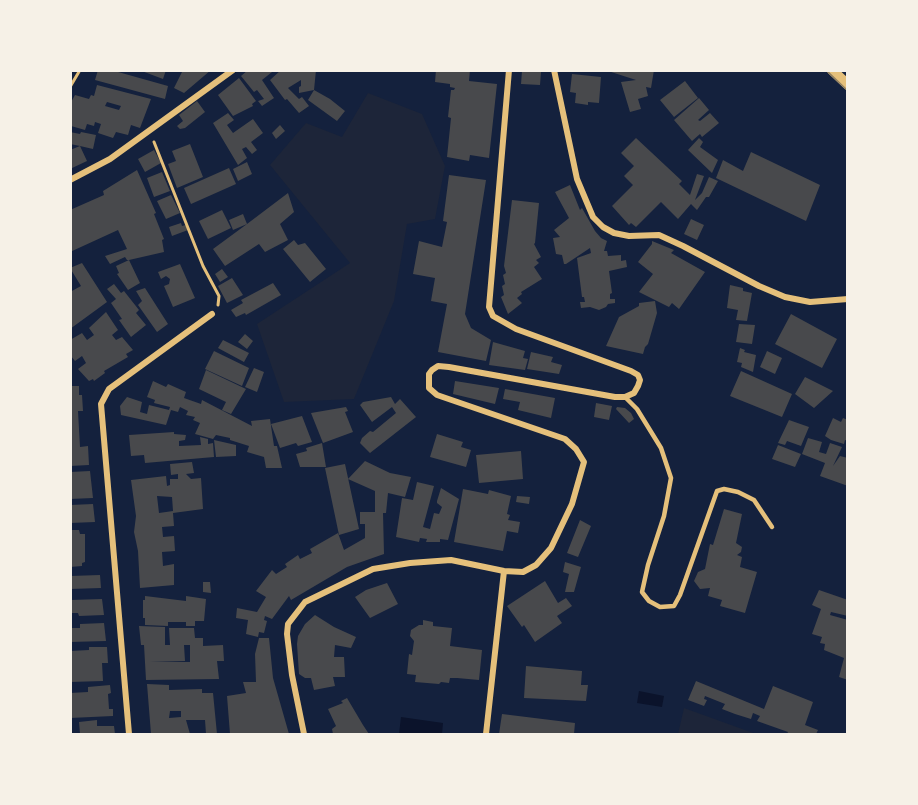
<!DOCTYPE html>
<style>
body{margin:0}
#map{position:relative;width:918px;height:805px;overflow:hidden;background:#14213d;font-family:"PT Sans",sans-serif}
canvas{display:block}
.frame{position:absolute;inset:0;border:72px solid #f6f1e7;pointer-events:none}
</style>
<div id="map">
<canvas width="918" height="805"></canvas>
<div class="frame"></div>
</div>
<script>
const ctx = document.querySelector('canvas').getContext('2d');
ctx.lineJoin = 'round';
function paint(path, color) {
  ctx.fillStyle = color;
  ctx.fill(path, 'evenodd');
}
function toPath(rows) {
  const path = new Path2D();
  for (const r of rows) {
    path.moveTo(r[0], r[1]);
    for (let i = 2; i < r.length; i += 2) path.lineTo(r[i], r[i + 1]);
  }
  return path;
}
function strokePath(path, color, width, dash) {
  ctx.strokeStyle = color;
  ctx.lineWidth = width;
  ctx.lineCap = dash ? 'butt' : 'round';
  ctx.setLineDash(dash || []);
  ctx.stroke(path);
}
paint(toPath([
 [368,93,422,114,445,166,435,219,407,224,394,301,354,399,284,402,257,324,350,263,270,165,306,123,342,137],
 [684,708,756,734,678,734]
]), '#1d2539');
paint(toPath([
 [639,691,664,696,662,707,637,703],
 [401,717,443,723,442,734,399,734]
]), '#0b132b');
paint(toPath([
 [98,70,111,70,168,86,165,99,95,80],
 [139,70,166,70,163,79],
 [183,70,211,70,184,93,174,88],
 [248,70,271,70,272,72,262,80,274,98,262,106,258,101,264,99,257,90,254,92,241,76],
 [281,70,316,70,314,90,330,99,345,111,337,121,308,100,314,90,299,93,299,87,301,86,301,80,288,88,299,99,302,97,309,106,299,113,287,99,285,100,270,80],
 [436,70,470,70,469,81,497,84,489,158,470,155,469,161,447,157,451,118,448,117,451,90,454,90,455,88,450,87,450,84,435,82],
 [605,70,654,70,651,88,646,87,648,96,638,99,641,109,630,112,621,82,636,80],
 [522,71,541,72,540,85,521,84],
 [572,74,601,77,599,103,588,102,588,105,575,103,576,93,570,92],
 [239,78,256,101,252,104,253,106,233,116,218,95],
 [685,81,698,98,674,117,660,100],
 [97,85,151,99,140,128,131,125,128,135,116,132,113,138,98,133,101,124,95,122,94,126,87,124,85,130,71,126,72,120,70,119,70,104,75,95,89,99,91,95,94,96],
 [107,102,121,106,119,110,105,106],
 [699,98,709,110,698,120,700,121,710,113,719,123,702,137,700,134,692,141,674,120],
 [197,101,205,112,185,128,180,129,177,126,183,121,179,115],
 [228,113,234,120,227,125,233,133,253,119,263,133,251,142,257,150,252,154,246,147,242,149,247,158,238,165,213,123],
 [280,125,285,131,276,139,272,133],
 [70,132,80,134,81,132,96,135,93,149,80,146,87,161,70,169,70,150,80,146,70,144],
 [636,138,682,181,679,184,690,195,697,174,704,176,695,200,702,193,709,177,718,181,709,197,706,197,697,210,691,204,678,219,661,202,636,227,631,223,629,225,612,206,633,185,624,176,634,166,621,153],
 [699,138,703,142,700,147,718,160,712,173,688,150],
 [190,144,203,177,177,188,168,164,176,161,172,151],
 [154,150,161,163,145,172,138,159],
 [751,152,820,185,806,221,716,178,723,160,743,171],
 [247,162,252,174,238,181,233,169],
 [229,168,236,184,191,204,184,188],
 [137,170,156,213,154,214,164,239,162,240,164,252,129,260,140,283,128,290,117,274,119,273,116,266,129,260,127,260,125,257,110,264,105,256,127,249,118,230,70,252,70,210,104,195,103,191],
 [162,172,170,191,154,197,147,178],
 [449,175,486,180,465,314,471,328,491,340,486,361,438,352,447,304,431,301,435,278,413,274,419,241,442,247,447,222,443,221],
 [570,185,580,210,582,208,595,231,601,238,607,241,604,251,607,251,608,256,621,255,621,261,626,260,627,267,609,271,612,293,610,294,610,299,615,299,615,303,608,304,606,307,599,310,590,307,581,308,580,302,585,302,584,297,582,297,577,258,591,253,590,248,566,264,564,264,562,255,556,254,553,238,560,237,554,230,569,218,555,192],
 [288,193,294,212,280,224,288,240,265,252,259,244,225,266,213,249,247,224,233,230,229,220,243,214,247,224],
 [171,195,180,213,166,219,157,201],
 [512,200,539,203,535,243,534,244,541,257,536,260,539,263,534,267,542,279,521,292,522,294,517,298,522,303,508,314,501,297,504,295,502,286,505,284,503,275,506,273,504,266],
 [222,210,231,228,208,239,199,221],
 [691,219,704,225,697,240,684,234],
 [181,223,182,226,186,225,188,230,172,236,169,227],
 [294,240,298,245,305,243,326,269,310,282,283,249],
 [652,241,674,250,671,253,705,272,679,309,672,303,669,307,639,292,653,274,638,262,652,244],
 [82,263,107,302,70,329,70,292,81,286,70,268],
 [180,264,195,298,173,307,164,286,169,284,170,279,166,276,161,279,158,272],
 [222,269,228,277,220,282,215,274],
 [232,278,243,295,227,303,218,286],
 [273,283,281,295,246,315,245,313,236,317,231,310,243,303,241,300],
 [114,284,121,293,124,291,139,310,136,313,146,325,131,337,119,320,122,319,111,303,116,299,107,289],
 [730,285,743,288,743,291,752,293,747,321,736,320,738,310,727,308],
 [145,288,168,324,157,332,138,305,142,301,136,291],
 [655,301,657,313,648,344,645,347,643,354,606,346,619,317,639,306,639,303],
 [106,312,118,330,112,335,116,340,122,337,133,350,126,354,128,357,104,371,105,373,94,381,93,379,89,381,78,369,86,363,82,356,75,361,70,355,70,340,82,333,87,340,94,335,89,328],
 [791,314,837,339,822,368,775,344],
 [739,324,755,325,752,344,736,342],
 [245,334,253,341,247,349,238,342],
 [223,340,249,353,244,362,218,348],
 [493,342,525,351,523,358,528,359,525,370,489,365],
 [740,348,745,350,744,352,756,355,753,372,741,367,742,363,737,362],
 [214,351,249,368,242,386,205,369],
 [767,351,782,358,775,374,760,367],
 [531,352,553,357,551,362,562,365,559,374,527,369],
 [254,368,264,372,257,392,245,387],
 [206,370,246,389,231,414,222,410,226,402,199,389],
 [741,371,792,394,782,417,730,396],
 [805,377,833,391,814,408,795,394],
 [153,381,166,387,168,384,186,392,184,398,201,404,202,400,252,426,251,421,270,419,274,446,277,446,282,468,266,468,264,457,247,452,249,446,230,440,230,438,216,435,213,439,195,434,200,423,193,420,195,417,186,415,188,411,180,407,178,412,171,410,166,425,121,415,120,406,127,397,142,402,140,412,147,414,149,405,169,410,170,407,154,403,155,400,147,397],
 [455,381,499,388,495,404,453,394],
 [70,386,79,386,79,395,82,395,83,411,78,411,80,447,88,446,89,465,70,466],
 [505,389,555,398,551,418,518,410,520,402,503,399],
 [391,397,395,404,400,399,416,417,370,453,360,443,362,438,370,431,373,432,396,413,392,407,372,422,360,405,363,402],
 [596,403,612,406,609,420,594,417],
 [346,407,348,411,345,412,353,432,323,443,311,413],
 [617,407,625,408,631,413,634,419,629,423,616,409],
 [302,416,312,442,298,446,296,443,280,448,271,424],
 [833,418,841,422,843,418,848,420,848,441,845,440,844,444,831,440,825,436],
 [789,420,809,427,801,446,787,441,785,445,778,443],
 [174,432,174,434,186,435,185,440,179,441,179,446,201,445,200,437,208,439,208,444,213,443,214,457,145,463,144,455,131,456,129,435],
 [437,434,463,442,461,447,471,450,466,467,430,457],
 [808,438,822,442,819,452,826,454,830,443,842,447,833,466,840,456,848,458,848,486,820,476,825,463,802,454],
 [214,440,236,445,236,456,216,457],
 [322,443,326,467,300,467,296,454,307,451,306,448],
 [778,445,801,454,795,467,772,459],
 [521,451,523,479,479,483,476,455],
 [365,461,390,473,411,477,405,497,388,493,386,513,383,513,384,554,347,567,291,600,289,596,272,619,265,616,264,620,267,621,264,633,259,632,258,637,246,634,248,620,236,618,237,608,257,612,266,597,256,591,272,570,276,574,287,567,285,564,298,555,300,559,312,553,310,549,338,533,344,550,365,538,365,524,360,524,360,512,375,512,375,491,348,479],
 [192,462,194,473,186,474,191,479,201,478,203,509,173,513,174,526,162,527,163,537,174,536,175,551,162,552,163,566,174,564,174,585,140,588,138,551,134,532,136,516,131,480,166,476,167,486,170,485,170,479,178,479,178,474,171,475,170,464],
 [157,496,172,497,173,511,159,513],
 [345,464,359,529,339,535,325,468],
 [90,471,93,498,70,499,70,472],
 [417,482,434,486,423,527,430,529,434,513,439,514,442,507,437,503,437,501,441,488,459,499,448,540,440,539,440,542,426,542,427,539,420,538,419,542,396,537,402,498,413,500],
 [463,489,488,494,489,490,511,496,507,514,510,515,508,520,520,522,518,533,507,531,503,551,454,542],
 [517,496,530,497,529,504,516,502],
 [93,504,95,522,70,523,70,505],
 [724,509,742,514,736,543,742,547,741,552,737,555,742,557,740,567,757,572,745,613,720,606,722,600,708,596,710,588,700,589,694,581,698,572,705,569,710,544,713,545],
 [580,520,591,526,578,557,567,553],
 [70,530,79,530,80,534,85,534,85,562,82,563,82,566,70,567],
 [565,562,581,567,574,592,565,592,569,574,563,572],
 [100,575,101,588,70,589,70,576],
 [545,581,558,603,566,598,572,606,557,616,562,623,535,642,524,625,522,627,507,606],
 [203,582,210,582,211,593,203,592],
 [387,583,398,604,370,618,355,597,366,590],
 [819,590,848,600,848,616,831,612,830,615,848,620,848,680,839,677,844,658,824,650,825,644,820,643,822,637,812,634,821,609,812,605],
 [145,596,186,601,186,596,206,599,204,621,195,621,195,626,186,626,186,622,168,622,168,626,145,625,145,618,143,618,143,600,145,600],
 [102,599,104,615,79,616,78,613,70,613,70,600],
 [315,615,334,627,356,637,351,648,335,645,334,657,344,657,345,677,333,677,335,686,314,690,311,678,305,678,299,674,297,644,298,636,305,624],
 [423,620,433,622,433,626,452,628,450,646,482,650,479,680,457,678,450,678,449,683,441,682,439,684,415,682,416,675,407,674,409,654,412,655,414,641,410,636,411,630,419,625,423,625],
 [104,623,106,641,70,642,70,628,80,628,80,624],
 [139,626,165,627,165,645,170,645,169,628,194,628,195,638,203,638,203,646,223,645,224,661,217,661,219,679,146,680,144,645,141,645],
 [184,645,190,645,190,662,150,662,185,661],
 [259,638,269,638,273,678,289,734,230,734,227,696,246,693,243,682,256,682,255,654],
 [89,647,107,647,108,663,102,663,103,681,70,682,70,651,89,650],
 [526,666,582,671,581,685,588,685,586,701,524,698],
 [696,681,764,709,773,686,813,702,805,725,818,730,816,734,787,734,788,732,757,721,760,716,753,713,751,719,735,714,722,709,725,704,705,696,704,699,707,700,704,706,688,700],
 [147,684,169,685,169,690,202,689,202,693,213,693,217,734,206,734,205,720,186,720,190,734,151,734],
 [170,711,181,711,181,717,169,718],
 [110,685,111,693,108,694,109,709,113,709,113,716,70,718,70,693,88,692,88,687],
 [347,698,363,725,369,734,333,734,332,729,336,726,328,709,343,703,341,701],
 [502,714,575,723,574,734,499,734],
 [97,720,97,726,114,726,115,734,80,734,79,722]
]), '#48494c');
strokePath(toPath([
 [70,87,80,70],
 [154,142,203,266,219,296,218,305]
]), '#e5c07b', 3);
strokePath(toPath([
 [625,397,637,409,661,448,671,478,664,516,648,565,642,592,649,601,660,607,674,606,680,595,717,491,724,489,738,492,754,500,772,527]
]), '#e5c07b', 4.5);
strokePath(toPath([
 [554,70,577,179,593,217,603,227,614,233,629,236,659,235,683,246,759,286,785,297,810,302,848,299],
 [70,180,110,159,233,70],
 [129,734,101,404,109,389,212,314],
 [304,734,292,675,287,634,288,624,305,602,373,569,410,563,451,560,504,571,523,572,536,565,551,548,572,504,584,462,576,449,565,439,437,395,429,388,429,374,432,370,438,366,449,367,615,397,625,397,634,393,638,386,640,380,638,375,631,371,516,329,493,316,489,307,509,70],
 [486,734,504,571]
]), '#e5c07b', 6);
strokePath(toPath([
 [832,70,848,85]
]), '#e5c07b', 10);
strokePath(toPath([
 [826,70,848,91]
]), '#918062', 1.5);
</script>
